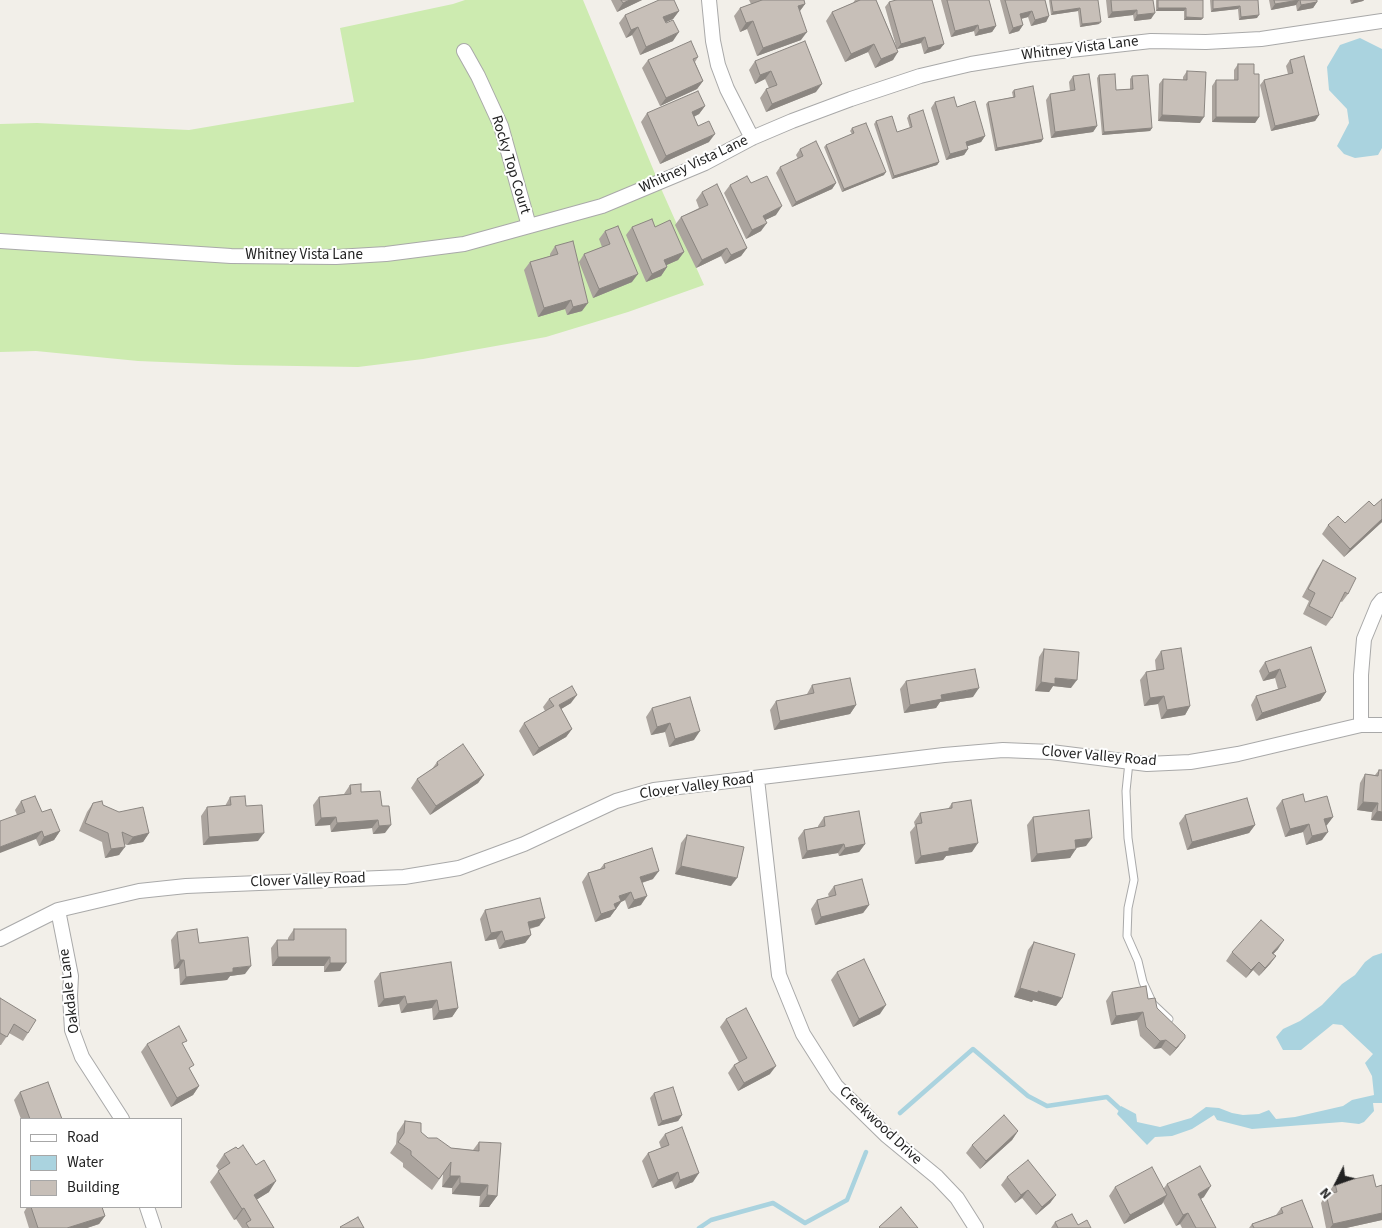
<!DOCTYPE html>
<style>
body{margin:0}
#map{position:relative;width:1382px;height:1228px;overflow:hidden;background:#f2efe9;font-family:"Source Sans 3",sans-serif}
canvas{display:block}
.legend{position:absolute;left:20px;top:1118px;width:162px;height:90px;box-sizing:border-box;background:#fff;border:1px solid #a7a7a7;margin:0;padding:6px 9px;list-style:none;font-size:15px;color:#222}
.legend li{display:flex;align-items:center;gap:10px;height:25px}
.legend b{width:25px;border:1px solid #a7a7a7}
.north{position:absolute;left:1312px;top:1158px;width:50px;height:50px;-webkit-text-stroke:4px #fff;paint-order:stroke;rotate:228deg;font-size:14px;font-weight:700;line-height:20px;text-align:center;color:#222}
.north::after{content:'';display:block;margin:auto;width:18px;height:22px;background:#222;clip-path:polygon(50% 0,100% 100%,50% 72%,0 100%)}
</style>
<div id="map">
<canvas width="1382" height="1228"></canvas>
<ul class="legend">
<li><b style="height:6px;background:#fff"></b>Road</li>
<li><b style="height:14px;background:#aad3df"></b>Water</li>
<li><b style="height:14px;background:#c7bfb8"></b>Building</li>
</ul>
<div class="north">N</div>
</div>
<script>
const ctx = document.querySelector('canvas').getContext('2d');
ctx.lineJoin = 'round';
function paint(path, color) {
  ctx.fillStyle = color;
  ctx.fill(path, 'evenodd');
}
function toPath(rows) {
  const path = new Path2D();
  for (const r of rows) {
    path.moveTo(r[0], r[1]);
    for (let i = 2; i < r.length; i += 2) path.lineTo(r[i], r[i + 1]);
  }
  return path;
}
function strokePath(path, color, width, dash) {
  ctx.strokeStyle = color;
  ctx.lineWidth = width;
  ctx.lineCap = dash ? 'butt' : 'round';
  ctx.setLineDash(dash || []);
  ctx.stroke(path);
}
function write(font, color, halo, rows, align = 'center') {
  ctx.font = font + ' "Source Sans 3",sans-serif';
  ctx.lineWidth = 4;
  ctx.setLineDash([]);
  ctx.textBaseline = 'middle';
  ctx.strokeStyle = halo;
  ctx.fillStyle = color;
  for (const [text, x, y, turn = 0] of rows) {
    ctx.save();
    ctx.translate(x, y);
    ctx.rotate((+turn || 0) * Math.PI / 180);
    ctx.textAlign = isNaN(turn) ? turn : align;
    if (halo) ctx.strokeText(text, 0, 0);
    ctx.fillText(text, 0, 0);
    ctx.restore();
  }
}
paint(toPath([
 [465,0,583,0,663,193,704,285,628,312,546,337,423,359,358,367,236,365,138,361,36,351,0,352,0,124,37,123,189,130,354,102,340,28,453,4]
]), '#cdebb0');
paint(toPath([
 [1360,38,1382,49,1382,148,1378,155,1355,158,1344,154,1337,146,1349,123,1347,109,1329,90,1327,67,1340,45],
 [1382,953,1382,1103,1373,1103,1374,1111,1364,1122,1359,1124,1342,1122,1252,1129,1217,1120,1214,1115,1192,1129,1172,1136,1155,1137,1147,1145,1117,1114,1121,1106,1136,1114,1137,1122,1160,1127,1191,1118,1206,1107,1219,1108,1232,1113,1243,1115,1259,1114,1269,1110,1276,1119,1295,1117,1343,1106,1352,1100,1374,1095,1372,1076,1365,1063,1373,1054,1342,1025,1333,1024,1301,1050,1283,1050,1276,1037,1283,1029,1300,1021,1322,1005,1342,984,1355,975,1365,962,1373,956]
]), '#aad3df');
strokePath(toPath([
 [900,1113,973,1049,1028,1096,1047,1106,1107,1097,1120,1109],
 [699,1228,711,1220,773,1203,805,1223,847,1200,866,1152]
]), '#aad3df', 4.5);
const lane = toPath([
 [1129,762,1126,791,1128,838,1134,880,1128,908,1127,936,1138,961,1143,982,1153,1004,1169,1019]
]);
const street = toPath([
 [709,0,713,41,718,65,727,89,752,138],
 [464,51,478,76,501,126,529,226],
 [0,241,231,256,336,257,386,254,464,244,602,206,705,163,752,138,792,121,851,99,920,76,971,64,1026,55,1151,41,1206,42,1261,39,1382,21],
 [1361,725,1361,675,1364,639,1378,605,1382,600],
 [757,779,779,975,803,1034,836,1086,886,1135,937,1177,957,1198,976,1228],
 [58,910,71,976,70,996,72,1030,82,1057,122,1119],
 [0,939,58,910,139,891,186,886,404,877,459,868,524,844,616,801,654,790,944,755,1003,750,1051,752,1147,764,1190,762,1238,754,1361,725,1382,725],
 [147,1207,154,1228]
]);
strokePath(lane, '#a9a9a9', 9);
strokePath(street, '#a9a9a9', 16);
strokePath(lane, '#fff', 7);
strokePath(street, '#fff', 14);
paint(toPath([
 [611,0,642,0,617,12],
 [749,0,804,0,805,4,800,11,801,40,757,56,747,29,740,32,734,16,740,8,751,4],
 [855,0,876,0,896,46,885,7,889,2,944,44,940,49,924,54,921,43,897,49,893,60,875,68,868,52,845,62,826,21,832,12,853,3],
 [941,0,989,0,996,26,992,32,975,36,974,31,951,37],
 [1000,0,1045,0,1049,16,1046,22,1031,26,1028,17,1021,19,1023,25,1019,31,1009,34],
 [1049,0,1098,0,1099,24,1080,27,1078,11,1051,15],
 [1106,0,1153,0,1151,19,1134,21,1133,15,1108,18],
 [1156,0,1203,0,1203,18,1201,20,1184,20,1184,11,1156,11],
 [1210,0,1258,0,1257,18,1239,20,1238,9,1211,12],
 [1269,0,1317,0,1317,2,1313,8,1297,11,1296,5,1271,10],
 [1350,0,1364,0,1363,1,1351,4],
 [679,11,673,19,666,22,673,41,640,55,632,35,626,38,619,23,625,15],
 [698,57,695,62,703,81,697,89,660,106,642,68,648,60],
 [1290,60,1319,115,1315,121,1271,131,1260,85,1264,80,1288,74,1286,66],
 [755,61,816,92,766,112,760,98,766,89,769,88,765,79,755,84,749,70],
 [1238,64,1254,74,1259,117,1255,123,1212,122,1212,86,1216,80,1234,80,1234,70],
 [1187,71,1200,123,1158,121,1159,84,1163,79,1183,80,1183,77],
 [1099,75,1116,90,1130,89,1130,79,1132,76,1152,128,1150,131,1102,135,1097,78],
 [1073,76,1097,126,1093,132,1051,138,1046,100,1050,94,1070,91,1069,82],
 [1014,90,1043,139,1041,142,995,151,986,104,988,102,1013,97,1012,92],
 [935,102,957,107,985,136,981,142,967,146,968,149,964,155,946,160,931,108],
 [705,106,699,114,694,117,698,126,709,142,660,164,641,122,647,113],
 [909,115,939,162,937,165,892,179,874,124,876,121,897,132,910,128,907,118],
 [852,128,884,175,842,192,824,147,826,145,852,134,850,131],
 [800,149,836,183,832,189,792,207,776,173,780,167,798,159,796,155],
 [751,183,776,215,765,220,761,231,746,239,724,193,730,185],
 [702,192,747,248,741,256,725,264,721,256,696,268,675,225,681,217,699,208,696,200],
 [632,227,655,227,684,252,678,260,666,265,667,267,661,276,646,282,626,235],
 [605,231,632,282,593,298,579,262,584,254,602,247,599,239],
 [555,246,582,311,567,315,565,309,538,317,524,270,530,262,550,256,550,254],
 [1382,499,1382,522,1344,557,1322,534,1328,525,1345,523,1374,506],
 [1323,560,1348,594,1342,602,1340,601,1332,618,1326,626,1303,614,1309,601,1302,597,1317,569],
 [1044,649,1071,688,1053,686,1049,692,1035,691,1039,657],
 [1161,651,1190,706,1185,715,1161,719,1158,704,1144,706,1140,680,1146,672,1156,670,1155,660],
 [1265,662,1326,692,1320,701,1256,721,1251,705,1256,696,1278,689,1275,678,1263,681,1259,671],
 [906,681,973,697,940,702,936,708,904,713,900,689],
 [812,685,856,705,850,714,774,730,770,710,776,701,807,695,807,694],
 [549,699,571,703,561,709,572,729,566,737,533,756,519,731,524,723,545,711,543,707],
 [652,708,694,740,669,747,665,732,651,735,646,717],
 [437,762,484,775,478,783,430,815,411,788,417,779,432,769],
 [1379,770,1382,821,1371,820,1372,812,1357,810,1360,783,1365,774,1375,775],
 [350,785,361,792,380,791,385,833,373,834,372,828,331,832,330,825,315,826,313,805,319,797,344,794],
 [230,797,246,806,258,841,203,845,201,816,207,807,225,806],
 [1282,800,1305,802,1333,817,1326,826,1322,840,1306,845,1303,832,1285,837,1276,808],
 [21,801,42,812,60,831,54,840,39,846,36,839,17,815,15,810],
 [93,803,103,805,149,833,143,842,127,845,124,844,119,855,105,858,102,842,79,831,87,812],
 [952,803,972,852,946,856,943,860,915,864,910,832,915,826,914,822,920,813,948,809],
 [1185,815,1255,825,1249,833,1187,850,1179,823],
 [824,817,865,844,859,852,839,856,838,853,802,859,798,838,804,830,818,827,818,826],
 [1033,817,1086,846,1075,848,1070,858,1031,862,1027,825],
 [687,835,731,886,675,874,681,843],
 [604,864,653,879,642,883,641,905,628,909,625,900,621,902,610,917,595,922,582,882,588,873,600,869],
 [834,886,869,905,863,913,815,925,811,909,817,900,829,897,828,894],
 [485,910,545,918,539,926,530,929,531,935,525,943,499,949,496,939,485,941,480,919],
 [294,929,346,963,340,971,324,972,324,966,272,966,271,948,277,940,288,940,288,938],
 [177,932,199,943,245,974,230,976,227,980,180,985,179,968,174,969,171,940],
 [1034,942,1062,998,1056,1006,1033,1000,1032,1002,1014,997,1028,950],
 [1278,949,1273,954,1276,956,1270,964,1259,976,1253,970,1246,978,1226,961,1232,952],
 [837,972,880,1014,853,1027,831,980],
 [380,973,458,1008,452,1017,433,1020,432,1008,401,1013,399,1004,378,1007,374,981],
 [1112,992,1148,999,1179,1046,1170,1056,1161,1048,1154,1049,1140,1036,1137,1020,1111,1025,1106,1001],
 [0,998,28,1033,23,1041,9,1033,1,1045,0,1045],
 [726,1019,770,1074,738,1091,728,1073,734,1065,739,1062,720,1027],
 [147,1044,183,1046,190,1071,199,1086,193,1095,171,1107,141,1052],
 [20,1092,62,1119,21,1119,14,1100],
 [654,1093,682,1115,678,1121,658,1126,650,1098],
 [405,1121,428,1138,451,1148,473,1150,479,1142,497,1196,489,1207,479,1207,480,1196,452,1194,452,1188,442,1187,443,1174,432,1190,403,1167,403,1163,390,1153,396,1144,397,1133],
 [1018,1131,1012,1140,980,1169,966,1153,972,1145],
 [665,1134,693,1182,675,1189,672,1181,652,1188,642,1161,648,1153,661,1148,659,1142],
 [224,1154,269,1192,256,1200,274,1228,242,1228,236,1219,234,1220,210,1182,219,1170,216,1166],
 [1007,1177,1056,1195,1050,1203,1036,1215,1022,1198,1015,1203,1001,1185],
 [1335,1183,1376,1187,1382,1185,1382,1220,1346,1228,1326,1228,1321,1203,1326,1194,1329,1194,1329,1192],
 [1167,1184,1204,1197,1201,1199,1216,1228,1182,1228,1180,1224,1176,1226,1163,1202,1162,1204,1124,1224,1109,1196,1115,1187,1164,1188],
 [27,1207,102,1207,105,1216,99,1224,87,1228,29,1228,24,1212],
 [1281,1208,1313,1228,1249,1228,1252,1224,1276,1215],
 [1055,1222,1078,1225,1091,1228,1051,1228]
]), '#aba49e');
paint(toPath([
 [630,0,642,0,617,12,623,3],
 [1299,0,1296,5,1271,10,1275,4],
 [1354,0,1364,0,1363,1,1351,4],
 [1317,2,1313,8,1297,11,1301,5],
 [805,4,799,12,798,6],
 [1240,6,1238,9,1211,12,1213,9],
 [1080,8,1078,11,1051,15,1053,12],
 [1158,8,1186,8,1184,11,1156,11],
 [1137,10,1133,15,1108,18,1112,12],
 [679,11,673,19,658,26,663,17],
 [1032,11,1028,17,1016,20,1020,14],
 [1155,13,1151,19,1134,21,1137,15],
 [1259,15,1257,18,1239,20,1241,17],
 [1049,16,1046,22,1031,26,1035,20],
 [1186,17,1203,18,1201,20,1184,20],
 [753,21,747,29,740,32,746,23],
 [1101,22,1099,24,1080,27,1082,24],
 [978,25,974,31,951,37,955,31],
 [1023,25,1019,31,1009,34,1013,28],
 [996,26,992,32,975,36,979,30],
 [638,27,632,35,626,38,631,30],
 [679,32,673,41,640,55,646,47],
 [807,32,801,40,757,56,763,48],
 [925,37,921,43,897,49,901,44],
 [874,44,868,52,845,62,851,54],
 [944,44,940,49,924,54,928,48],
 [898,52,893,60,875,68,881,59],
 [771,71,765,79,755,84,760,75],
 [703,81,697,89,660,106,666,98],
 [822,84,816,92,766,112,772,104],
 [705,106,699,114,686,120,692,112],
 [1162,115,1204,117,1200,123,1158,121],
 [1319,115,1315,121,1271,131,1275,126],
 [1216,117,1259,117,1255,123,1212,122],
 [1097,126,1093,132,1051,138,1055,132],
 [1152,128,1150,131,1102,135,1104,132],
 [715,134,709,142,660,164,666,156],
 [985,136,981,142,962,148,966,142],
 [1043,139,1041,142,995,151,997,148],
 [968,149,964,155,946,160,950,154],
 [939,162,937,165,892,179,894,176],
 [886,172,884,175,842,192,844,189],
 [836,183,832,189,792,207,796,202],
 [782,206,776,215,757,224,763,216],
 [767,223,761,231,746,239,752,230],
 [727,248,721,256,696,268,702,260],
 [747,248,741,256,725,264,731,255],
 [684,252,678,260,658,269,664,260],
 [667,267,661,276,646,282,652,274],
 [638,274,632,282,593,298,599,289],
 [571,300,565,309,538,317,544,308],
 [588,303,582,311,567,315,573,307],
 [1382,519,1382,522,1344,557,1350,549],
 [1280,669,1275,678,1263,681,1269,673],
 [1055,678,1077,680,1071,688,1053,686,1049,692,1035,691,1041,682],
 [979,688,973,697,940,702,936,708,904,713,910,705,941,695],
 [1326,692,1320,701,1256,721,1262,713],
 [577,695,571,703,553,714,559,705],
 [1164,696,1158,704,1144,706,1150,698],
 [856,705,850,714,774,730,780,721],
 [1190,706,1185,715,1161,719,1167,710],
 [670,723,665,732,651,735,657,727],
 [572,729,566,737,533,756,539,748],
 [700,731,694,740,669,747,675,739],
 [484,775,478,783,430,815,436,806],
 [1363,802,1378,803,1372,812,1357,810],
 [1377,811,1382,812,1382,821,1371,820],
 [336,817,330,825,315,826,321,818],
 [1333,817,1327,825,1318,828,1324,819],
 [378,820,372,828,331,832,337,823],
 [1309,824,1303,832,1285,837,1290,829],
 [391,825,385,833,373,834,379,826],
 [1255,825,1249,833,1187,850,1192,842],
 [42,831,36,839,0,853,0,847],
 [60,831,54,840,39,846,44,837],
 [1328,832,1322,840,1306,845,1312,836],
 [149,833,143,842,127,845,133,837],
 [264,833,258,841,203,845,209,837],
 [1092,838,1086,846,1069,849,1075,840],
 [978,843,972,852,946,856,943,860,915,864,921,856,949,848],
 [844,844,838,853,802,859,807,851],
 [865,844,859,852,839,856,845,848],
 [125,847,119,855,105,858,111,849],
 [1076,849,1070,858,1031,862,1037,854],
 [681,866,737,878,731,886,675,874],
 [659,871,653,879,634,885,640,877],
 [631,892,625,900,621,902,610,917,595,922,601,914,619,896],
 [647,896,641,905,628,909,634,900],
 [869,905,863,913,815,925,821,917],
 [545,918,539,926,522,930,528,922],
 [502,931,496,939,485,941,491,933],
 [531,935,525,943,499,949,505,941],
 [1284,940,1278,949,1266,962,1272,953],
 [1276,956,1270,964,1259,976,1265,968],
 [278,957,330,957,324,966,272,966],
 [180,960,184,960,179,968,174,969],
 [1259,962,1253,970,1246,978,1251,970],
 [330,963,346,963,340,971,324,972],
 [251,966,245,974,230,976,227,980,180,985,186,977,233,968],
 [1020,988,1038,991,1062,998,1056,1006,1033,1000,1032,1002,1014,997],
 [405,996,399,1004,378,1007,384,999],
 [437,1000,432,1008,401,1013,407,1004],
 [886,1005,880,1014,853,1027,859,1019],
 [458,1008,452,1017,433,1020,439,1011],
 [1143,1012,1137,1020,1111,1025,1116,1016],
 [1185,1038,1179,1046,1170,1056,1176,1048],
 [1166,1040,1161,1048,1154,1049,1160,1041],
 [776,1066,770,1074,738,1091,744,1083],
 [199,1086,193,1095,171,1107,177,1098],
 [682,1115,678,1121,658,1126,662,1121],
 [1018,1131,1012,1140,980,1169,986,1161],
 [678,1172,672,1181,652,1188,658,1180],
 [699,1173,693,1182,675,1189,680,1180],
 [450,1176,460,1176,452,1188,442,1187],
 [276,1181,269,1192,246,1206,254,1195],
 [460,1183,488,1185,480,1196,452,1194],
 [1211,1186,1204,1197,1190,1205,1198,1194],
 [1028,1190,1022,1198,1015,1203,1021,1195],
 [487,1195,497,1196,489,1207,479,1207],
 [1056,1195,1050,1203,1036,1215,1042,1207],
 [1167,1195,1162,1204,1124,1224,1130,1215],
 [244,1208,236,1219,234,1220,242,1209],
 [1188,1213,1180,1224,1176,1226,1183,1215],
 [1382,1213,1382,1220,1346,1228,1330,1228,1333,1224],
 [105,1216,99,1224,87,1228,67,1228]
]), '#8b8681');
const building = toPath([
 [621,0,630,0,623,3,621,0],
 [659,0,674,0,679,11,663,17,666,23,673,20,679,32,646,47,638,27,631,30,625,15,659,0],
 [762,0,804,0,805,4,798,6,807,32,763,48,753,21,746,23,740,8,762,0],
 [860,0,876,0,898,52,881,59,874,44,851,54,832,12,860,0],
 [896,0,932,0,944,44,928,48,925,37,901,44,889,2,896,0],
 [947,0,989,0,996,26,979,30,978,25,955,31,947,0],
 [1005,0,1045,0,1049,16,1035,20,1032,11,1020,14,1023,25,1013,28,1005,0],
 [1051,0,1098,0,1101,22,1082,24,1080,8,1053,12,1051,0],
 [1111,0,1153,0,1155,13,1137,15,1137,10,1112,12,1111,0],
 [1158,0,1203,0,1203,18,1186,17,1186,8,1158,8,1158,0],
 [1213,0,1258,0,1259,15,1241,17,1240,6,1213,9,1213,0],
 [1274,0,1299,0,1275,4,1274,0],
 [1300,0,1317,0,1317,2,1301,5,1300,0],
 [691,41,698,57,693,59,703,81,666,98,648,60,691,41],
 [805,41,822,84,772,104,766,89,777,85,771,71,760,75,755,61,805,41],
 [1304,56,1319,115,1275,126,1264,80,1293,73,1290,60,1304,56],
 [1238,64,1254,64,1254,74,1259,74,1259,117,1216,117,1216,80,1238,80,1238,64],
 [1187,71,1206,72,1204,117,1162,115,1163,79,1187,80,1187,71],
 [1089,74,1097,126,1055,132,1050,94,1075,90,1073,76,1089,74],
 [1115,74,1116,90,1133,89,1132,76,1148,75,1152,128,1104,132,1099,75,1115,74],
 [1033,86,1043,139,997,148,988,102,1015,97,1014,90,1033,86],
 [698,91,705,106,692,112,698,126,709,121,715,134,666,156,647,113,698,91],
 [954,97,957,107,975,101,985,136,966,142,968,149,950,154,935,102,954,97],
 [923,110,939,162,894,176,876,121,892,116,897,132,912,127,909,115,923,110],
 [866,123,886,172,844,189,826,145,854,133,852,128,866,123],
 [816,141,836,183,796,202,780,167,803,156,800,149,816,141],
 [747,176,751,183,767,176,782,206,763,216,767,223,752,230,730,185,747,176],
 [717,184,747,248,731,255,727,248,702,260,681,217,708,205,702,192,717,184],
 [652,219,655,227,670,220,684,252,664,260,667,267,652,274,632,227,652,219],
 [618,226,638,274,599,289,584,254,610,244,605,231,618,226],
 [573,241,588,303,573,307,571,300,544,308,530,262,558,254,555,246,573,241],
 [1382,499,1382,519,1350,549,1328,525,1338,516,1345,523,1369,501,1374,506,1382,499],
 [1323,560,1356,578,1348,594,1345,592,1332,618,1309,606,1315,593,1308,589,1323,560],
 [1311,647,1326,692,1262,713,1256,696,1286,687,1280,669,1269,673,1265,662,1311,647],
 [1181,648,1190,706,1167,710,1164,696,1150,698,1146,672,1164,669,1161,651,1181,648],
 [1044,649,1079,652,1077,680,1055,678,1055,684,1041,682,1044,649],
 [975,669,979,688,941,695,942,699,910,705,906,681,975,669],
 [850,678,856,705,780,721,776,701,814,693,812,685,850,678],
 [572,686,577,695,559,705,572,729,539,748,524,723,554,706,549,699,572,686],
 [690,697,700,731,675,739,670,723,657,727,652,708,690,697],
 [463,744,484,775,436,806,417,779,438,765,437,762,463,744],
 [1379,770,1382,770,1382,812,1377,811,1378,803,1363,802,1365,774,1378,776,1379,770],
 [361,784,361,792,380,791,382,806,389,806,391,825,379,826,378,820,337,823,336,817,321,818,319,797,351,794,350,785,361,784],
 [1303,794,1305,802,1327,796,1333,817,1324,819,1328,832,1312,836,1309,824,1290,829,1282,800,1303,794],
 [35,796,42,812,51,809,60,831,44,837,42,831,0,847,0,821,25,812,21,801,35,796],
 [245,796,246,806,262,805,264,833,209,837,207,807,231,805,230,797,245,796],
 [1247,798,1255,825,1192,842,1185,815,1247,798],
 [971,800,978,843,949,848,949,851,921,856,916,824,922,823,920,813,952,808,952,803,971,800],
 [102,801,103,805,119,812,143,807,149,833,133,837,122,832,125,847,111,849,108,833,85,823,93,803,102,801],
 [1089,810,1092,838,1075,840,1076,849,1037,854,1033,817,1089,810],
 [859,811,865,844,845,848,844,844,807,851,804,830,825,826,824,817,859,811],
 [687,835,744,847,737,878,681,866,687,835],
 [652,848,659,871,640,877,647,896,634,900,631,892,619,896,621,901,614,904,616,909,601,914,588,873,605,868,604,864,652,848],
 [862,879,869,905,821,917,817,900,836,895,834,886,862,879],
 [540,898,545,918,528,922,531,935,505,941,502,931,491,933,485,910,540,898],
 [1261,920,1284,940,1272,953,1276,956,1265,968,1259,962,1251,970,1232,952,1261,920],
 [197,929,199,943,248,937,251,966,233,968,233,972,186,977,184,960,180,960,177,932,197,929],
 [294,929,346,929,346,963,330,963,330,957,278,957,277,940,294,940,294,929],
 [1034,942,1075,954,1062,998,1038,991,1038,993,1020,988,1034,942],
 [864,959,886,1005,859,1019,837,972,864,959],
 [451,962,458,1008,439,1011,437,1000,407,1004,405,996,384,999,380,973,451,962],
 [1146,986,1148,999,1155,998,1157,1008,1185,1035,1185,1038,1176,1048,1166,1040,1160,1041,1146,1027,1143,1012,1116,1016,1112,992,1146,986],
 [0,998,36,1020,28,1033,14,1024,7,1037,0,1033,0,998],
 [746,1008,776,1066,744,1083,734,1065,747,1058,726,1019,746,1008],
 [179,1026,187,1041,182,1043,194,1065,189,1068,199,1086,177,1098,147,1044,179,1026],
 [48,1082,62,1119,30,1119,20,1092,48,1082],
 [673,1087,682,1115,662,1121,654,1093,673,1087],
 [1004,1115,1018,1131,986,1161,972,1145,1004,1115],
 [405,1121,421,1123,421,1132,428,1138,437,1138,451,1148,479,1151,479,1142,501,1143,497,1196,487,1195,488,1185,460,1183,460,1176,450,1176,451,1162,439,1179,411,1155,411,1151,398,1142,404,1133,405,1121],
 [682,1127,699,1173,680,1180,678,1172,658,1180,648,1153,669,1145,665,1134,682,1127],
 [243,1145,256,1165,264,1160,276,1181,254,1195,274,1228,249,1228,246,1223,251,1220,244,1208,242,1209,218,1171,230,1163,224,1154,236,1147,238,1149,243,1145],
 [1028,1160,1056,1195,1042,1207,1028,1190,1021,1195,1007,1177,1028,1160],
 [1200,1166,1211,1186,1198,1194,1216,1228,1196,1228,1188,1213,1183,1215,1167,1184,1200,1166],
 [1152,1167,1167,1195,1130,1215,1115,1187,1152,1167],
 [1373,1175,1376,1187,1382,1185,1382,1213,1333,1224,1326,1194,1337,1192,1335,1183,1373,1175],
 [1302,1200,1313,1228,1254,1228,1252,1224,1283,1213,1281,1208,1302,1200],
 [31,1207,102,1207,105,1216,67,1228,38,1228,31,1207],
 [901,1207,918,1228,880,1228,879,1227,901,1207],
 [1072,1214,1078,1225,1087,1220,1091,1228,1058,1228,1055,1222,1072,1214],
 [358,1217,364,1228,341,1228,340,1227,358,1217]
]);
paint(building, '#c7bfb8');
strokePath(building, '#8b8681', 1);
write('15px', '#222', '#fff', [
 ["Whitney Vista Lane",1080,49,-7],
 ["Rocky Top Court",510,165,73],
 ["Whitney Vista Lane",694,165,-25],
 ["Whitney Vista Lane",304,256],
 ["Clover Valley Road",1099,757,5],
 ["Clover Valley Road",697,787,-8],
 ["Clover Valley Road",308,881,-2],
 ["Oakdale Lane",70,991,-97],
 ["Creekwood Drive",880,1126,43]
]);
</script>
